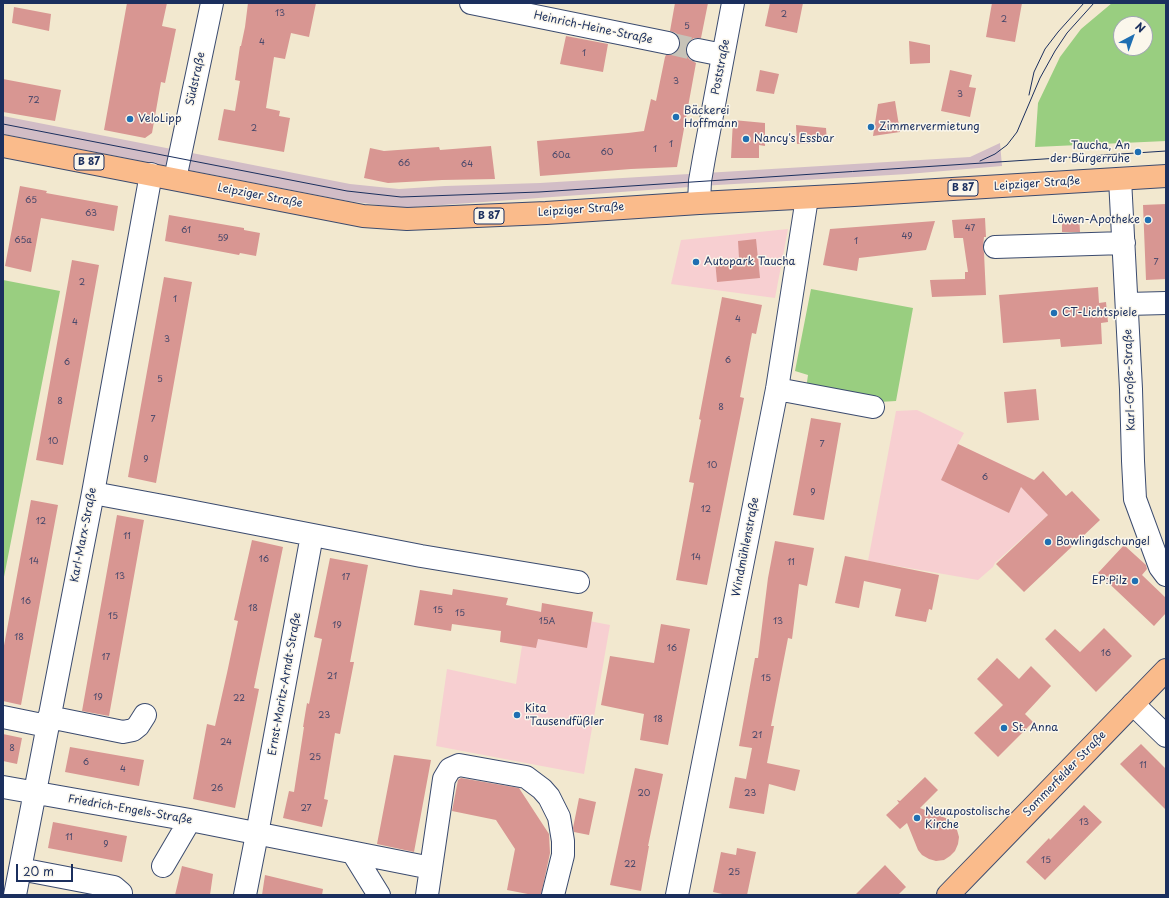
<!DOCTYPE html>
<meta charset="utf-8">
<style>
body{margin:0}
#map{position:relative;width:1169px;height:898px;overflow:hidden;background:#f2e8cf;font-family:"Playpen Sans",sans-serif}
canvas{display:block}
.frame{position:absolute;inset:0;border:4px solid #1b2f5e;pointer-events:none}
.north{position:absolute;left:1113px;top:16px;width:40px;height:40px;box-sizing:border-box;background:#fbf7ec;border:1px solid #a1a7b3;border-radius:50%;rotate:41deg;font-size:11px;font-weight:700;line-height:16px;text-align:center;color:#1b2f5e}
.north::after{content:'';display:block;margin:auto;width:14px;height:18px;background:#1f6fb2;clip-path:polygon(50% 0,100% 100%,50% 72%,0 100%)}
.scale{position:absolute;left:16px;top:864px;width:57px;height:18px;box-sizing:border-box;border:2px solid #1b2f5e;border-top:0;padding-left:5px;font-size:12px;line-height:14px;white-space:nowrap;color:#1b2f5e;-webkit-text-stroke:3px #fbf7ec;paint-order:stroke}
</style>
<div id="map">
<canvas width="1169" height="898"></canvas>
<div class="frame"></div>
<div class="north">N</div>
<div class="scale">20 m</div>
</div>
<script>
const ctx = document.querySelector('canvas').getContext('2d');
ctx.lineJoin = 'round';
function paint(path, color) {
  ctx.fillStyle = color;
  ctx.fill(path, 'evenodd');
}
function toPath(rows) {
  const path = new Path2D();
  for (const r of rows) {
    path.moveTo(r[0], r[1]);
    for (let i = 2; i < r.length; i += 2) path.lineTo(r[i], r[i + 1]);
  }
  return path;
}
function strokePath(path, color, width, dash) {
  ctx.strokeStyle = color;
  ctx.lineWidth = width;
  ctx.lineCap = dash ? 'butt' : 'round';
  ctx.setLineDash(dash || []);
  ctx.stroke(path);
}
function write(font, color, halo, rows, align = 'center') {
  ctx.font = font + ' "Playpen Sans",sans-serif';
  ctx.lineWidth = 3;
  ctx.setLineDash([]);
  ctx.textBaseline = 'middle';
  ctx.strokeStyle = halo;
  ctx.fillStyle = color;
  for (const [text, x, y, turn = 0] of rows) {
    ctx.save();
    ctx.translate(x, y);
    ctx.rotate((+turn || 0) * Math.PI / 180);
    ctx.textAlign = isNaN(turn) ? turn : align;
    if (halo) ctx.strokeText(text, 0, 0);
    ctx.fillText(text, 0, 0);
    ctx.restore();
  }
}
paint(toPath([
 [788,229,775,298,671,284,681,240],
 [917,410,964,433,958,444,1026,476,1048,515,995,563,993,567,978,580,868,561,896,411],
 [506,605,610,625,584,774,436,746,447,669,516,684,522,646,500,642]
]), '#f7cfd1');
paint(toPath([
 [3,116,350,184,399,189,445,186,540,183,970,157,1000,143,1002,166,908,174,717,185,401,208,348,201,3,134]
]), '#d2bdc6');
paint(toPath([
 [1112,3,1166,3,1166,141,1035,147,1038,103,1060,57,1081,29],
 [1121,24,1145,24,1145,48,1121,48],
 [3,280,60,291,3,582],
 [811,289,913,308,896,401,879,402,806,389,808,375,795,371]
]), '#99ce80');
paint(toPath([
 [127,3,167,3,162,26,176,29,165,83,161,82,152,133,145,138,104,130],
 [248,3,316,3,309,37,291,33,285,59,274,57,266,108,280,111,279,116,290,118,284,152,218,140,224,109,235,111,240,81,235,80,240,46,241,46,245,27],
 [675,3,708,3,701,38,694,38,689,41,686,48,686,54,689,59,696,63,677,167,631,169,540,176,537,141,628,133,644,131,651,99,656,101,665,57,666,55,672,55,677,52,680,46,680,39,676,33,670,31],
 [770,3,803,3,797,33,765,26],
 [992,3,1022,3,1015,42,986,37],
 [14,7,51,14,49,31,12,23],
 [566,36,608,44,603,72,560,64],
 [909,41,930,45,930,63,910,64],
 [760,70,779,74,774,94,756,91],
 [950,70,972,75,969,87,976,88,970,117,941,111],
 [3,79,61,90,55,121,3,112],
 [895,101,900,132,873,136,878,104],
 [733,120,765,123,765,146,759,145,759,158,731,158],
 [796,125,826,128,827,142,797,144],
 [491,146,495,179,442,180,388,183,364,178,370,148,384,151,439,147,440,150],
 [20,186,47,191,46,193,118,206,114,231,41,218,31,272,5,266],
 [1166,204,1166,279,1146,280,1143,205],
 [169,215,244,228,244,230,260,233,256,256,240,253,239,255,165,241],
 [1079,216,1080,232,1062,232,1062,217],
 [985,218,986,237,984,237,983,247,984,253,986,295,932,297,930,280,965,279,965,272,968,272,963,238,954,238,952,220],
 [935,221,926,250,859,258,857,271,823,265,830,229],
 [756,239,760,278,717,282,715,260,739,258,738,241],
 [72,260,99,265,63,465,36,460],
 [164,277,192,282,156,483,128,477],
 [1098,287,1099,303,1106,302,1108,322,1101,323,1102,344,1061,347,1060,339,1003,343,999,295],
 [722,297,762,305,756,334,752,333,740,397,744,398,707,585,676,580,694,483,689,482,701,420,699,419],
 [1036,389,1039,420,1007,423,1004,392],
 [811,418,841,423,824,520,793,515],
 [958,444,1034,480,1043,471,1066,496,1072,491,1100,520,1024,592,996,564,1048,515,1021,487,1009,513,941,480],
 [31,500,58,505,21,705,3,701,3,651],
 [117,515,144,520,109,716,82,711],
 [252,540,283,547,254,688,259,689,235,808,193,799,207,724,215,726,227,673,238,621,234,620],
 [775,541,814,548,807,586,799,584,792,639,788,638,771,726,774,726,767,763,800,770,795,791,769,784,764,814,729,808,735,777,746,779,752,748,739,746,755,658,758,658,768,578],
 [1124,545,1146,565,1147,569,1142,575,1166,598,1166,613,1154,626,1098,573],
 [845,556,939,575,932,610,929,609,926,622,895,616,901,589,864,581,859,608,835,603],
 [330,558,368,565,350,662,354,662,340,734,335,733,324,799,328,800,322,827,283,818,289,791,294,792,304,727,303,727,307,703,309,704,322,639,314,637],
 [453,589,508,598,506,605,541,612,542,603,593,612,587,648,538,639,536,648,500,642,501,631,452,624,451,631,414,625,420,590,452,595],
 [661,624,690,629,668,745,640,740,644,714,601,705,610,656,654,663],
 [1104,628,1132,656,1096,692,1045,639,1055,629,1080,652],
 [997,658,1019,679,1031,666,1051,686,1025,714,1033,722,998,757,974,733,1003,705,977,679],
 [3,734,22,738,17,764,3,761],
 [1141,744,1166,769,1166,810,1120,764],
 [70,747,144,760,139,786,65,772],
 [394,755,431,760,414,852,377,844],
 [635,768,663,774,648,846,649,846,641,891,610,885],
 [925,777,938,790,920,808,948,819,954,824,957,830,959,837,958,844,955,851,950,856,944,860,936,861,929,859,922,855,918,850,907,823,900,829,886,815,899,803,897,800,900,801],
 [461,778,519,788,549,834,550,853,541,895,533,895,507,890,515,849,496,820,452,811,458,780],
 [579,798,596,802,589,835,574,832,573,828],
 [1084,805,1102,822,1045,880,1026,862,1049,838,1050,840],
 [53,822,127,836,122,862,48,848],
 [737,848,756,852,747,895,727,895,713,892,721,852,736,855],
 [885,865,906,887,898,895,855,895],
 [182,866,213,874,210,895,175,895],
 [265,875,323,889,322,895,262,895]
]), '#d89692');
strokePath(toPath([
 [668,43,698,50]
]), '#c7c3b8', 22, [22, 11]);
const minor = toPath([
 [471,3,668,43],
 [698,50,723,55],
 [175,179,212,3],
 [1120,179,1131,389,1133,461,1135,499,1160,567,1166,575],
 [699,203,700,181,704,158,733,3],
 [995,247,1124,243],
 [1127,304,1166,303],
 [777,389,873,407],
 [93,493,179,509,421,556,578,582],
 [1133,704,1166,736],
 [3,717,47,726],
 [49,717,123,732,133,730,138,726,145,715],
 [3,787,190,820,431,868],
 [353,853,379,895],
 [163,866,190,820],
 [20,869,114,887,121,893,121,895],
 [15,895,93,493,151,174],
 [245,895,257,834,312,535],
 [427,895,444,779,450,769,459,765,526,777,542,789,549,797,559,817,563,841,563,855,553,895],
 [677,895,777,389,807,198]
]);
const major = toPath([
 [3,146,363,216,407,219,546,213,699,203,854,195,1166,176],
 [948,895,1166,670]
]);
strokePath(minor, '#3b4b6f', 24);
strokePath(major, '#3b4b6f', 24);
strokePath(minor, '#fff', 22);
strokePath(major, '#fabb8b', 22);
strokePath(toPath([
 [1029,95,1034,72,1045,49,1058,32,1084,3],
 [3,124,347,191,401,197,539,192,1166,151],
 [980,161,995,154,1007,145,1017,132,1040,78,1055,51,1067,33,1094,3]
]), '#1b2f5e', 1);
for (const [x, y, r, color] of [
 [676,117,4,"#1f6fb2"],
 [130,119,4,"#1f6fb2"],
 [871,127,4,"#1f6fb2"],
 [746,139,4,"#1f6fb2"],
 [1138,152,4,"#1f6fb2"],
 [1148,220,4,"#1f6fb2"],
 [696,262,4,"#1f6fb2"],
 [1054,313,4,"#1f6fb2"],
 [1048,542,4,"#1f6fb2"],
 [1135,581,4,"#1f6fb2"],
 [517,715,4,"#1f6fb2"],
 [1004,728,4,"#1f6fb2"],
 [917,818,4,"#1f6fb2"]
]) {
  const dot = new Path2D();
  dot.arc(x, y, r, 0, 2 * Math.PI);
  ctx.fillStyle = color;
  ctx.fill(dot);
  strokePath(dot, '#fbf7ec', 1.5);
}
write('9px', '#4a496b', null, [
 ["13",280,14],
 ["2",784,15],
 ["2",1004,20],
 ["5",687,27],
 ["4",262,43],
 ["1",584,54],
 ["3",676,82],
 ["3",960,95],
 ["72",34,101],
 ["2",254,129],
 ["1",671,145],
 ["1",655,150],
 ["60",607,153],
 ["60a",561,156],
 ["66",404,164],
 ["64",467,165],
 ["65",31,201],
 ["63",91,214],
 ["47",970,229],
 ["61",186,231],
 ["49",907,237],
 ["59",223,239],
 ["65a",23,241],
 ["1",856,242],
 ["7",1156,263],
 ["2",82,283],
 ["1",175,300],
 ["4",738,320],
 ["4",75,323],
 ["3",167,340],
 ["6",728,361],
 ["6",67,363],
 ["5",160,380],
 ["8",60,402],
 ["8",721,408],
 ["7",153,420],
 ["10",53,442],
 ["7",822,445],
 ["9",146,460],
 ["10",712,466],
 ["6",985,478],
 ["9",813,493],
 ["12",706,510],
 ["12",41,522],
 ["11",127,537],
 ["14",696,558],
 ["16",264,560],
 ["14",34,562],
 ["11",791,563],
 ["13",120,577],
 ["17",346,578],
 ["16",26,602],
 ["18",253,609],
 ["15",438,611],
 ["15",460,614],
 ["15",113,617],
 ["15A",547,622],
 ["13",778,622],
 ["19",337,626],
 ["18",19,638],
 ["16",672,649],
 ["16",1106,654],
 ["17",106,658],
 ["21",332,677],
 ["15",766,679],
 ["19",98,698],
 ["22",239,699],
 ["23",324,716],
 ["18",658,720],
 ["21",757,736],
 ["24",226,743],
 ["8",12,749],
 ["25",315,758],
 ["6",86,763],
 ["11",1143,766],
 ["4",123,770],
 ["26",217,789],
 ["20",644,794],
 ["23",750,794],
 ["27",306,809],
 ["13",1084,823],
 ["11",69,838],
 ["9",106,845],
 ["15",1046,861],
 ["22",630,865],
 ["25",734,873]
]);
for (const [x, y, w] of [
 [89,162,30],
 [963,188,30],
 [489,216,30]
]) {
  const box = new Path2D();
  box.roundRect(x - w / 2, y - 8, w, 16, 3);
  ctx.fillStyle = '#fbf7ec';
  ctx.fill(box);
  strokePath(box, '#1b2f5e', 1);
}
write('bold 10px', '#1b2f5e', null, [
 ["B 87",89,162],
 ["B 87",963,188],
 ["B 87",489,216]
]);
write('11px', '#1b2f5e', '#fbf7ec', [
 ["Heinrich-Heine-Straße",593,28,12],
 ["Poststraße",721,67,-79],
 ["Südstraße",196,79,-78],
 ["Leipziger Straße",1037,184,-4],
 ["Leipziger Straße",260,196,11],
 ["Leipziger Straße",581,210,-4],
 ["Karl-Große-Straße",1130,380,-92],
 ["Karl-Marx-Straße",84,535,-79],
 ["Windmühlenstraße",746,547,-79],
 ["Ernst-Moritz-Arndt-Straße",285,684,-80],
 ["Sommerfelder Straße",1065,774,-46],
 ["Friedrich-Engels-Straße",130,810,10]
]);
write('11px', '#1b2f5e', '#fbf7ec', [
 ["Bäckerei",684,111],
 ["Hoffmann",684,124],
 ["VeloLipp",138,119],
 ["Zimmervermietung",879,127],
 ["Nancy's Essbar",754,139],
 ["Taucha, An",1130,146,"right"],
 ["der Bürgerruhe",1130,159,"right"],
 ["Löwen-Apotheke",1140,220,"right"],
 ["Autopark Taucha",704,262],
 ["CT-Lichtspiele",1062,313],
 ["Bowlingdschungel",1056,542],
 ["EP:Pilz",1127,581,"right"],
 ["Kita",525,709],
 ["\"Tausendfüßler",525,722],
 ["St. Anna",1012,728],
 ["Neuapostolische",925,812],
 ["Kirche",925,825]
], 'left');
</script>
